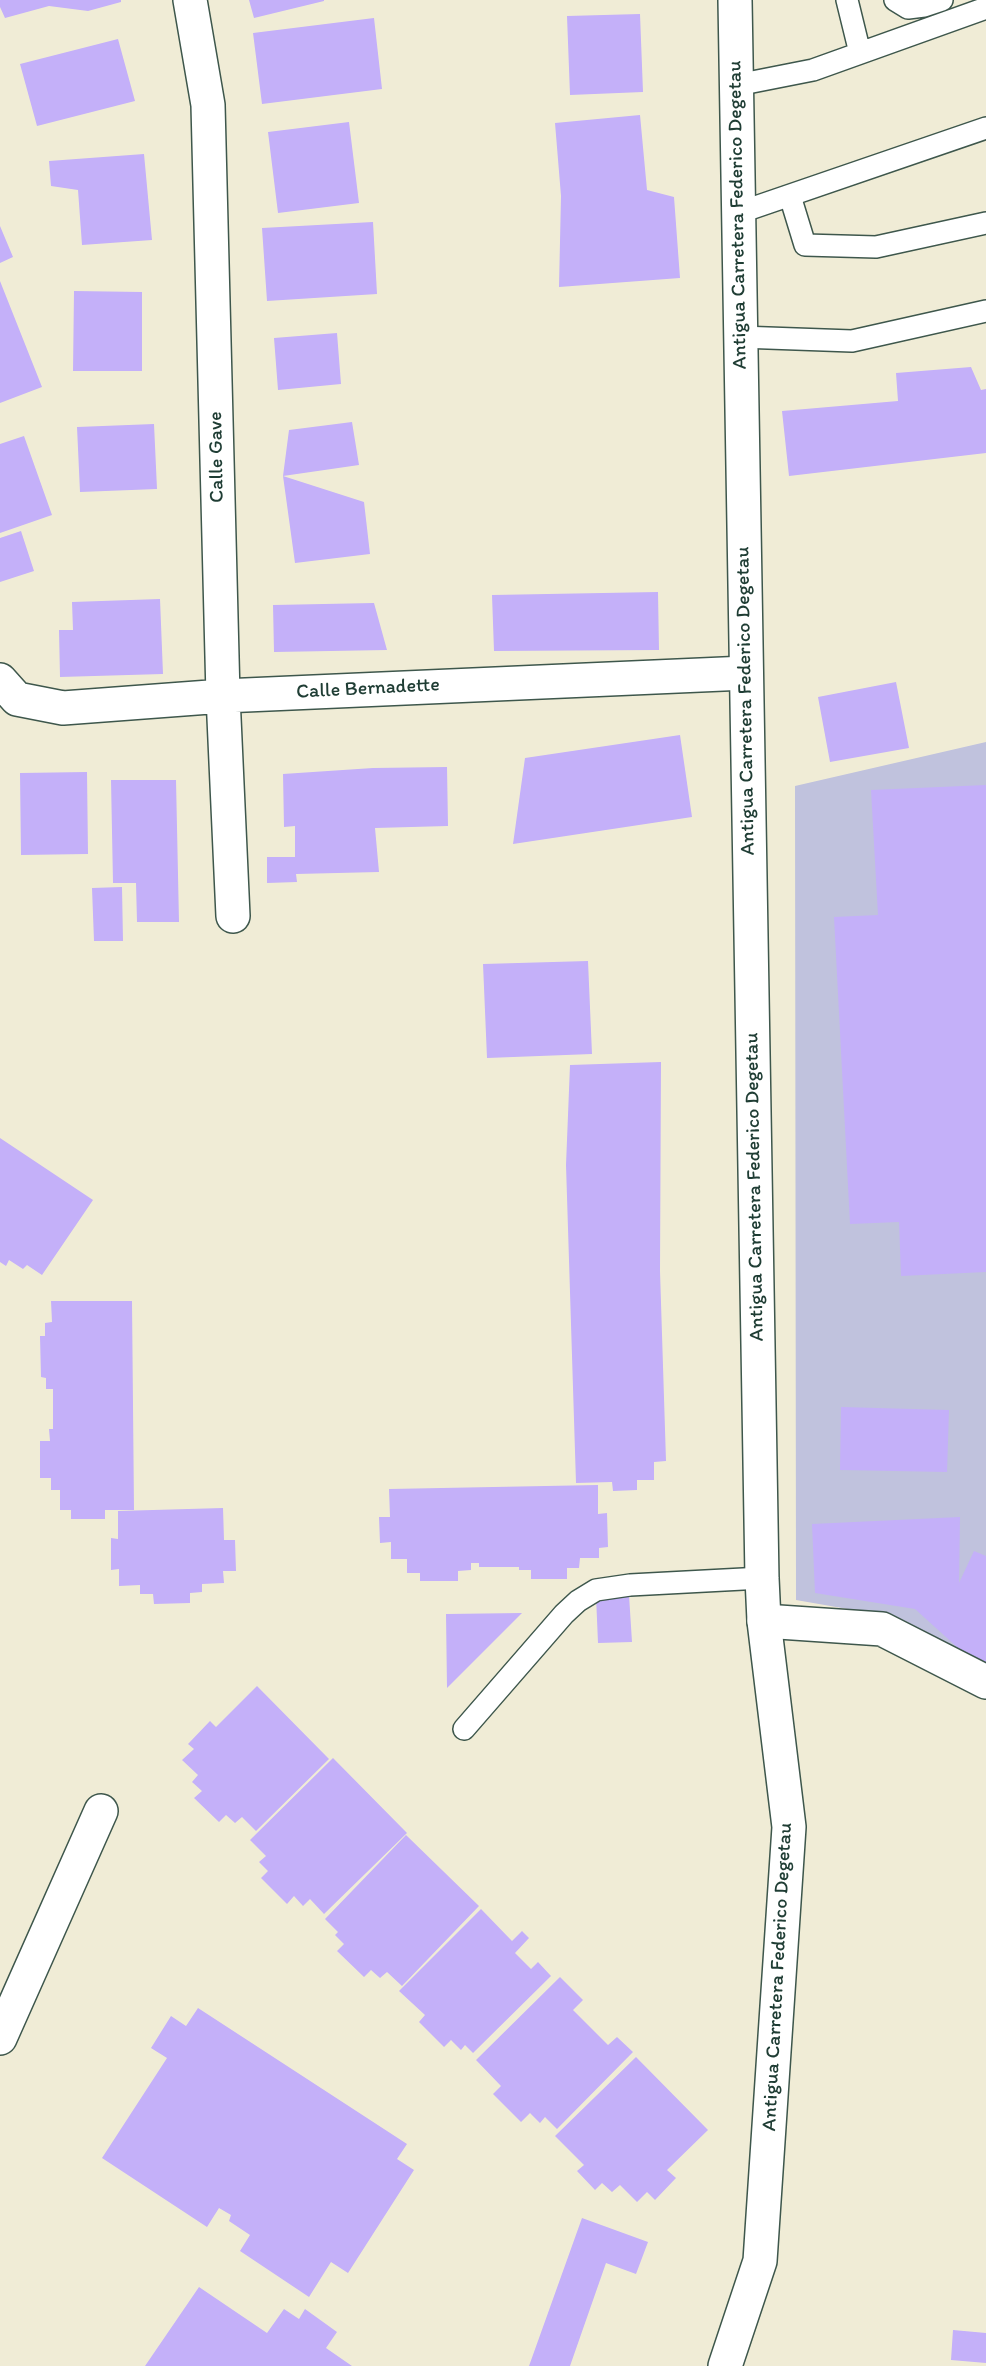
<!DOCTYPE html>
<style>
body{margin:0}
canvas{display:block;background:#f0ecd6}
</style>
<canvas width="986" height="2366"></canvas>
<script>
const ctx = document.querySelector('canvas').getContext('2d');
ctx.lineJoin = 'round';
function paint(path, color) {
  ctx.fillStyle = color;
  ctx.fill(path, 'evenodd');
}
function toPath(rows) {
  const path = new Path2D();
  for (const r of rows) {
    path.moveTo(r[0], r[1]);
    for (let i = 2; i < r.length; i += 2) path.lineTo(r[i], r[i + 1]);
  }
  return path;
}
function strokePath(path, color, width, dash) {
  ctx.strokeStyle = color;
  ctx.lineWidth = width;
  ctx.lineCap = dash ? 'butt' : 'round';
  ctx.setLineDash(dash || []);
  ctx.stroke(path);
}
function write(font, color, halo, rows, align = 'center') {
  ctx.font = font + ' Itim,sans-serif';
  ctx.lineWidth = 6;
  ctx.setLineDash([]);
  ctx.textBaseline = 'middle';
  ctx.strokeStyle = halo;
  ctx.fillStyle = color;
  for (const [text, x, y, turn = 0] of rows) {
    ctx.save();
    ctx.translate(x, y);
    ctx.rotate((+turn || 0) * Math.PI / 180);
    ctx.textAlign = isNaN(turn) ? turn : align;
    if (halo) ctx.strokeText(text, 0, 0);
    ctx.fillText(text, 0, 0);
    ctx.restore();
  }
}
paint(toPath([
 [986,742,986,1668,882,1615,796,1600,795,786]
]), '#c0c2dd');
paint(toPath([
 [0,0,121,0,121,2,88,11,49,6,5,18,0,7],
 [249,0,324,0,324,1,254,18],
 [640,14,643,92,570,95,567,16],
 [374,18,382,89,262,104,253,33],
 [118,39,135,101,37,126,20,64],
 [640,115,647,190,674,197,680,278,559,287,561,196,555,123],
 [349,122,359,203,278,213,268,132],
 [144,154,152,240,82,245,78,190,51,186,49,161],
 [373,222,377,294,267,301,262,228],
 [0,226,13,257,0,263],
 [0,281,42,387,0,403],
 [74,291,142,292,142,371,73,371],
 [337,333,341,384,278,390,274,338],
 [971,367,981,390,986,389,986,453,789,476,782,411,898,401,896,373],
 [352,422,359,465,283,476,289,430],
 [154,424,157,489,80,492,77,427],
 [24,436,52,515,0,533,0,444],
 [283,476,364,502,370,554,295,563],
 [21,531,34,571,0,582,0,538],
 [658,592,659,650,494,651,492,595],
 [160,599,163,674,60,677,59,630,73,630,72,602],
 [374,603,387,650,274,652,273,605],
 [896,682,909,748,830,762,818,697],
 [680,735,692,817,513,844,525,758],
 [447,767,448,826,375,828,379,872,296,874,297,882,267,883,267,857,295,857,295,826,284,827,283,774,373,768],
 [87,772,88,854,21,855,20,773],
 [111,780,176,780,179,922,137,922,136,883,113,883],
 [986,785,986,1272,901,1276,899,1222,850,1224,834,917,878,915,871,790],
 [122,887,123,941,94,941,92,888],
 [588,961,592,1054,487,1058,483,964],
 [661,1062,660,1271,666,1461,654,1462,654,1480,637,1480,637,1490,613,1491,612,1482,576,1483,566,1165,570,1065],
 [0,1138,93,1200,42,1275,27,1265,23,1269,9,1260,6,1266,0,1262],
 [51,1301,132,1301,134,1510,105,1510,105,1519,71,1519,71,1510,60,1510,60,1490,51,1490,51,1478,40,1478,40,1441,50,1441,49,1429,53,1429,53,1389,46,1389,46,1378,41,1377,40,1336,45,1336,45,1323,52,1322],
 [841,1407,949,1410,947,1472,840,1470],
 [598,1485,598,1514,607,1513,608,1547,599,1548,599,1558,580,1558,579,1568,567,1568,567,1579,531,1579,531,1570,519,1570,519,1567,479,1567,479,1563,471,1563,471,1570,458,1571,458,1581,420,1581,420,1573,407,1573,407,1559,391,1559,391,1542,380,1543,379,1517,390,1517,389,1489],
 [223,1508,224,1540,235,1540,236,1571,223,1571,224,1583,202,1584,202,1592,190,1593,190,1603,154,1604,153,1594,140,1594,140,1585,119,1586,119,1569,111,1570,111,1538,118,1539,118,1511],
 [960,1517,959,1583,974,1551,986,1556,986,1670,978,1666,915,1609,815,1593,812,1524],
 [629,1595,632,1642,598,1643,596,1596],
 [522,1613,447,1688,446,1614],
 [257,1686,329,1759,256,1831,242,1817,235,1823,226,1815,219,1822,194,1798,202,1791,192,1782,198,1775,182,1760,194,1749,188,1744,210,1721,216,1727],
 [333,1758,407,1833,324,1914,310,1899,303,1906,294,1896,287,1904,261,1878,268,1871,259,1862,266,1856,250,1840],
 [406,1835,479,1906,402,1986,387,1972,380,1978,371,1970,364,1977,337,1951,344,1944,335,1935,338,1932,325,1919],
 [481,1909,512,1941,522,1931,529,1938,515,1953,531,1969,538,1962,551,1976,473,2053,465,2045,461,2050,451,2040,444,2047,419,2022,425,2015,399,1991],
 [560,1977,583,2000,573,2010,608,2045,617,2037,633,2052,557,2129,545,2117,540,2123,530,2113,521,2122,493,2094,501,2086,476,2060],
 [198,2008,407,2144,397,2159,414,2170,348,2273,331,2262,309,2297,240,2251,250,2235,229,2221,231,2215,219,2208,207,2227,102,2158,167,2058,151,2048,171,2016,186,2026],
 [636,2057,708,2130,667,2170,676,2178,655,2200,647,2192,637,2202,620,2185,612,2192,602,2183,595,2190,577,2171,584,2165,555,2136],
 [582,2218,648,2242,636,2274,606,2263,570,2366,529,2366],
 [199,2287,267,2333,284,2309,299,2319,305,2309,337,2332,326,2348,352,2366,145,2366],
 [953,2330,986,2333,986,2363,951,2360]
]), '#c4b0f9');
const lane = toPath([
 [847,0,860,53],
 [895,0,908,8,924,6,942,0],
 [737,85,813,70,986,8],
 [790,196,805,245,876,247,986,223],
 [738,213,986,128],
 [740,337,852,341,986,311],
 [464,1729,564,1614,578,1601,596,1590,630,1585,762,1578]
]);
const street = toPath([
 [190,0,208,105,223,696,233,916],
 [0,680,17,699,63,708,223,696,746,673],
 [764,1621,882,1629,986,1682],
 [0,2038,101,1811]
]);
const secondary = toPath([
 [725,2366,760,2261,789,1827,764,1621,762,1578,735,0]
]);
strokePath(lane, '#3e574c', 24);
strokePath(street, '#3e574c', 36);
strokePath(secondary, '#3e574c', 36);
strokePath(lane, '#fff', 21);
strokePath(street, '#fff', 33);
strokePath(secondary, '#fff', 33);
write('20px', '#1f3d34', '#fff', [
 ["Antigua Carretera Federico Degetau",738,215,-91],
 ["Calle Gave",217,457,-91],
 ["Calle Bernadette",368,689,-3],
 ["Antigua Carretera Federico Degetau",746,701,-91],
 ["Antigua Carretera Federico Degetau",755,1187,-91],
 ["Antigua Carretera Federico Degetau",778,1977,-87]
]);
</script>
